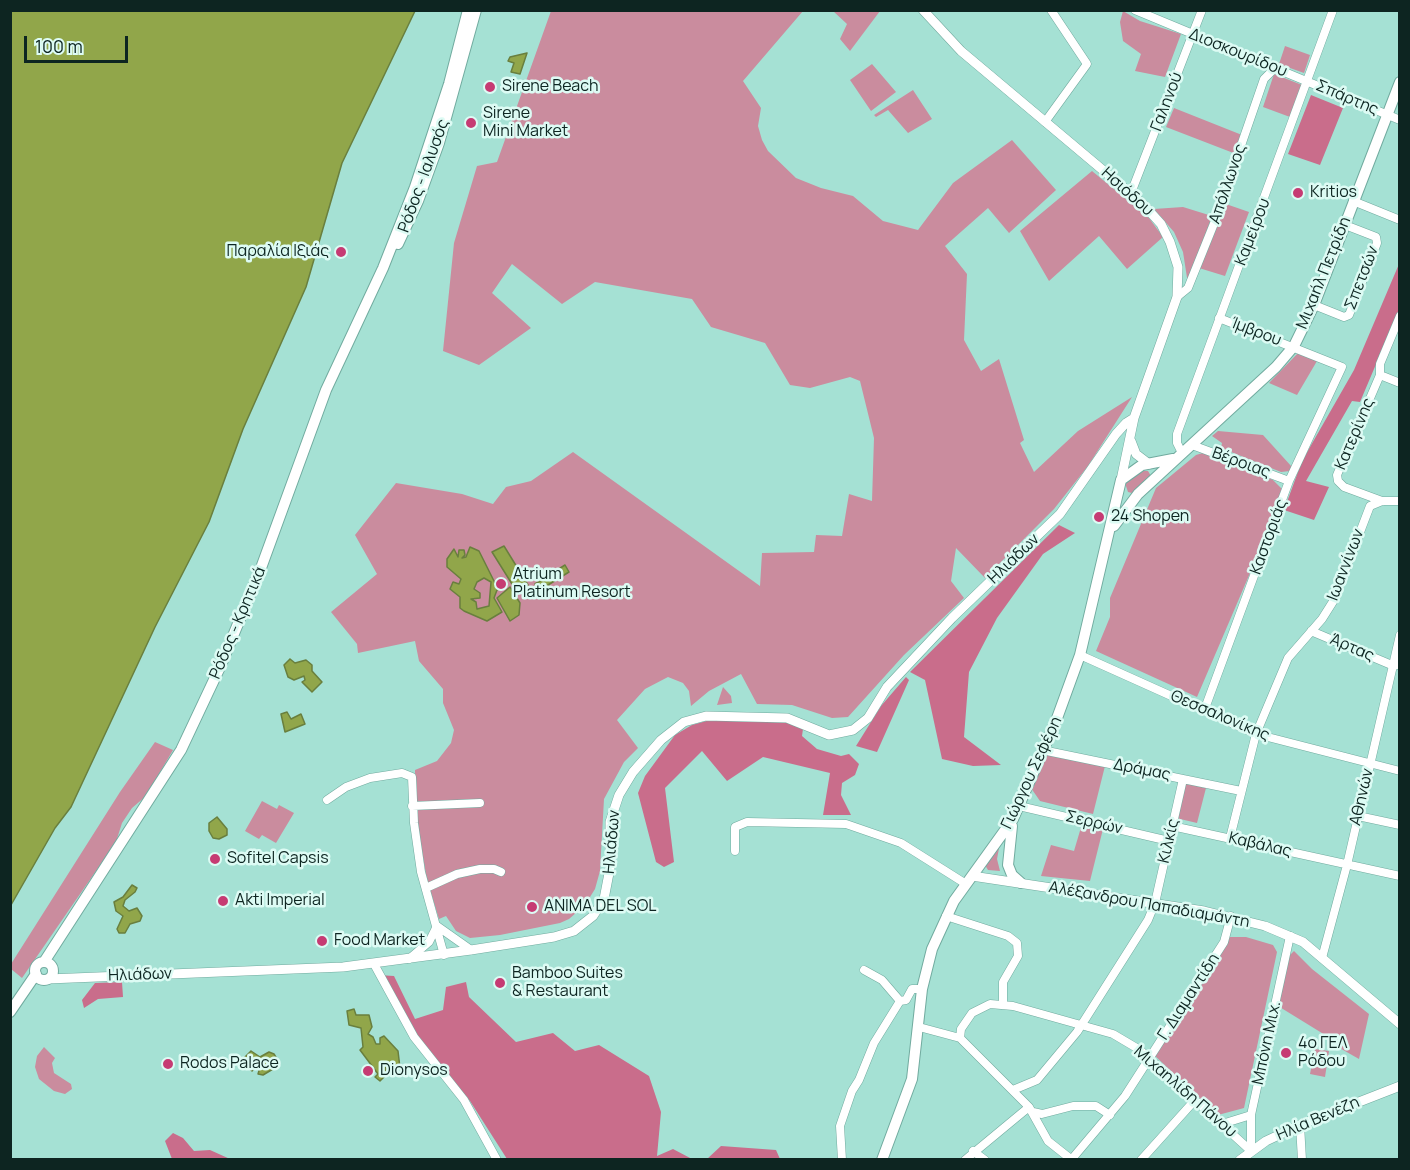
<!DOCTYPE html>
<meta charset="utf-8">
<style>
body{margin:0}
#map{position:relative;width:1410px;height:1170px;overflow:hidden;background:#a5e1d4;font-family:Manrope,sans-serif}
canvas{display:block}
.frame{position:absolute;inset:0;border:12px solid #0d2521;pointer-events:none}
.scale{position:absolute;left:24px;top:36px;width:104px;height:27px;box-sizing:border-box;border:3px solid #0d2521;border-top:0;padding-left:8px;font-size:18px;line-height:21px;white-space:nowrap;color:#0d2521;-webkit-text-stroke:4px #ddfbf4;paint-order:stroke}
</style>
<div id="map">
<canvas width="1410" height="1170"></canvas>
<div class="frame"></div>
<div class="scale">100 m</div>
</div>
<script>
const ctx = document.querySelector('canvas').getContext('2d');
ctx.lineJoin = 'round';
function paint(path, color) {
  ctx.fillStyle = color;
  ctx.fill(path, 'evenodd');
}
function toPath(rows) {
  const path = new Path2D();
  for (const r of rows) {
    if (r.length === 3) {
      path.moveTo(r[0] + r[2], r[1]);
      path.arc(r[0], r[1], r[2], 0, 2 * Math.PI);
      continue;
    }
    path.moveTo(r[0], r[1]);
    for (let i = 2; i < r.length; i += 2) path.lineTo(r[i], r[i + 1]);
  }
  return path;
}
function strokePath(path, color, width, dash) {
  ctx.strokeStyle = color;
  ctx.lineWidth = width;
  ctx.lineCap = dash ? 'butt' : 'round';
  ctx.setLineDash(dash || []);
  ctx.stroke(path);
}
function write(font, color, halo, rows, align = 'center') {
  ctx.font = font + ' Manrope,sans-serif';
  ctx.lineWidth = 5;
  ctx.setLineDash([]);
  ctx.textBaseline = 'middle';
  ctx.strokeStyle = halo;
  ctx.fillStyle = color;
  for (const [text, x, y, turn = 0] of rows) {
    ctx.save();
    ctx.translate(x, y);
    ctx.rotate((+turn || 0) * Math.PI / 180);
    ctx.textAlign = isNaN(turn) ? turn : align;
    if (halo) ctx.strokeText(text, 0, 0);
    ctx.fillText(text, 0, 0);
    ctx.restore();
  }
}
paint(toPath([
 [551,11,803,11,743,81,761,108,758,126,762,140,768,151,796,178,821,188,853,196,883,221,918,230,953,183,1012,140,1056,190,1009,233,988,208,945,246,967,274,964,340,981,371,999,359,1024,440,1020,443,1034,472,1078,431,1132,397,1088,466,1054,509,985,578,956,548,951,581,964,598,904,655,848,717,832,718,792,705,757,704,741,674,709,691,691,706,689,691,683,683,668,677,645,689,617,720,638,748,624,762,604,799,600,871,595,889,585,905,569,919,560,923,500,935,470,938,456,931,446,916,439,919,427,880,415,811,415,770,437,761,451,743,454,730,443,703,443,689,419,661,415,641,358,653,357,644,331,612,377,574,355,535,396,483,462,494,493,504,506,487,531,481,573,452,760,586,762,553,814,552,816,535,842,536,849,494,872,501,874,438,860,381,850,377,810,388,790,385,765,343,711,327,692,299,595,282,562,304,512,264,492,293,531,328,479,365,443,351,454,243,477,166,497,162],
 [833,11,880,11,850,51,840,39,847,24],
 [1123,11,1140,21,1181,34,1165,77,1135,71,1141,54,1123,41,1120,22],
 [1285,46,1310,55,1304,73,1279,64],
 [872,64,896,92,871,111,850,80],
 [1274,74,1302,85,1290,117,1263,107],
 [913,90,932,119,908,133,888,110,876,117,874,115],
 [1174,108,1242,135,1236,154,1166,127],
 [1092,171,1149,218,1163,237,1127,269,1099,236,1049,281,1020,231],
 [1223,203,1249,212,1225,276,1199,268],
 [1183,207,1212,216,1188,284,1183,252,1174,232,1154,209],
 [1299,352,1317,361,1297,395,1269,383],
 [1218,431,1263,435,1292,467,1290,471,1281,472,1221,448,1222,443,1212,436],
 [1206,452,1273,480,1282,489,1271,524,1197,697,1096,651,1110,617,1110,598,1156,488,1196,455],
 [1143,471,1148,471,1151,476,1132,493,1128,492,1125,483],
 [723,687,731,696,732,703,717,705],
 [155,742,173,750,146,796,132,808,122,823,116,842,22,978,11,969,11,964,120,792],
 [1046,754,1105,766,1093,814,1040,801,1031,788],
 [1185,783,1206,788,1197,823,1176,818],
 [262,801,277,809,279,805,294,813,276,843,262,835,259,839,245,831],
 [1082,824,1103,829,1090,881,1041,876,1051,845,1074,851],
 [1000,843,997,859,1000,871,988,870,985,865],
 [1229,937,1246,937,1273,945,1277,952,1244,1108,1218,1115,1154,1055],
 [1294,951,1312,969,1369,1014,1359,1059,1329,1042,1330,1038,1278,1006,1286,959],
 [44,1047,55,1058,52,1063,54,1073,71,1084,72,1089,65,1094,54,1091,39,1079,35,1067,37,1056],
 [1315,1049,1329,1051,1325,1077,1310,1074]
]), '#ca8c9e');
paint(toPath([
 [1311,95,1343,108,1320,165,1288,154],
 [1399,264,1399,310,1360,402,1352,401,1306,481,1329,487,1314,520,1284,510,1302,461,1354,370],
 [1059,525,1075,533,1043,554,997,618,969,672,964,737,1001,765,973,766,942,759,925,680,910,672],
 [906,677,909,680,877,752,856,746,881,706],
 [710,720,769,722,784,720,803,729,802,736,817,749,841,756,849,754,859,764,855,775,842,783,841,795,851,815,823,815,830,773,763,757,727,781,702,751,665,788,674,862,664,867,656,862,638,793,645,776,675,735,692,725],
 [377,975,394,976,415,1019,443,1010,446,987,466,982,469,997,516,1042,553,1033,575,1051,599,1045,649,1076,661,1112,657,1156,673,1149,692,1159,507,1159,470,1101,416,1038],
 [122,982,123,997,98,999,84,1008,82,1000,95,983],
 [173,1133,183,1138,194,1151,210,1150,230,1159,172,1159,165,1141],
 [721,1146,776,1150,780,1159,707,1159]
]), '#c96d8b');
const water = toPath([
 [11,10,415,11,342,163,306,287,243,429,209,522,155,627,71,807,55,828,11,905,11,10],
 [527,53,520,74,511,72,514,63,508,61,510,57,527,53],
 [504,546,528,585,517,592,492,552,504,546],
 [470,547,479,551,495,583,502,588,497,590,494,598,502,612,487,621,464,611,460,608,460,597,450,589,453,582,459,584,461,579,447,567,447,559,454,549,458,557,459,550,464,550,465,555,462,558,466,557,470,547],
 [484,578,491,582,489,606,477,609,476,602,471,599,480,598,480,593,474,589,477,582,484,578],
 [565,565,569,572,548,585,553,593,544,599,535,584,565,565],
 [510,587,520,603,519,615,510,621,497,598,510,587],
 [290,659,295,663,306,660,312,665,312,671,322,682,312,692,302,682,305,680,304,676,294,680,288,677,284,665,290,659],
 [287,712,291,719,301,714,305,724,285,732,281,714,287,712],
 [217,817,227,829,227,835,219,839,213,838,209,831,209,823,217,817],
 [132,885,137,888,135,892,125,900,123,906,129,911,137,908,142,916,140,921,130,924,125,933,119,933,117,929,123,916,116,911,114,902,123,897,132,885],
 [354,1009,356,1015,369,1015,372,1027,368,1034,373,1037,376,1044,380,1044,380,1038,384,1036,398,1051,400,1068,396,1071,386,1065,385,1076,380,1081,375,1077,378,1074,360,1050,363,1047,361,1028,349,1025,347,1011,354,1009],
 [251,1051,260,1057,269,1052,274,1054,277,1059,273,1069,263,1075,258,1074,261,1064,258,1062,252,1071,247,1067,244,1058,251,1051]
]);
paint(water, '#91a64a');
strokePath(water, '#697f3e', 1.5);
const minor = toPath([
 [1135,10,1400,120],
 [1045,122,1087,64,1051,10],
 [1131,193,1202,10],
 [1353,201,1400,220],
 [1177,297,1188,288,1215,221,1264,79,1275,68],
 [1314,305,1344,317,1349,315,1377,243,1376,237,1345,225],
 [1380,375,1400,383],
 [1192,445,1289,481],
 [1182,453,1177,443,1177,434,1333,10],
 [1382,501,1344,487,1338,481,1337,475,1380,375,1380,364,1400,316],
 [1311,631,1394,666,1400,664],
 [1080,655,1256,734,1400,771],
 [1204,711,1289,481,1342,367,1219,318],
 [1042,750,1241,791],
 [327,800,346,787,370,778,402,773,412,777,414,823,421,872,444,955],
 [412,806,480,803],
 [1019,806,1169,841],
 [1358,816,1400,825],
 [1172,826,1400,876],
 [1230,838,1256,734,1288,658,1322,619,1334,600,1370,506,1382,501,1399,501],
 [735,851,735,827,747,822,846,824,901,843,966,884],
 [426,888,457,874,480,869,494,869,501,872],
 [946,916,1008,936,1017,943,1018,956,1003,982,1003,1004],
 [437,926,471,950],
 [1322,958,1347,865,1400,635],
 [409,959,429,942,437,926],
 [374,964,414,1037,464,1100,497,1160],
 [864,970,882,980,900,1001,906,1000,912,989,922,989],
 [919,1027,960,1038,1029,1107,1048,1141,1072,1160],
 [960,1038,961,1029,972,1013,990,1004,1013,1006,1113,1034,1140,1050,1251,1151],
 [1013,1090,1037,1080,1077,1032,1148,920,1155,903,1183,779],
 [1033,1112,1042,1114,1073,1106,1096,1106,1110,1115],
 [1222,1124,1251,1115],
 [1300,1125,1302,1160],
 [973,1151,985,1160],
 [1251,1151,1251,1115,1290,936],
 [842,1160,840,1126,852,1091,859,1080,874,1043,900,1001],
 [965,1160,1029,1107],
 [1071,1160,1125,1096,1224,942,1231,916],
 [1141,1160,1195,1100]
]);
const tertiary = toPath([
 [923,10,961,51,1142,203,1161,224,1170,242,1178,267,1177,297,1134,418,1121,480],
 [1131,441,1136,454,1149,464],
 [972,876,1204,911,1265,926,1303,942,1400,1024],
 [48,979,343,967,471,950,554,937,574,931,593,916,604,899,610,868,610,822,619,795,633,772,661,740,684,722,706,716,787,718,829,735,853,730,868,718,887,687,952,618,1060,514,1116,434,1126,423,1134,418],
 [1240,1160,1266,1141,1300,1125,1400,1086]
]);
const secondary = toPath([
 [398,244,418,201,439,143,476,10],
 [1121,480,1142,465,1173,459],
 [1114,526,1138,494,1276,367,1294,346,1314,305,1400,82],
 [1012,826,1008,865,1012,875,1021,883],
 [44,962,181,750,221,665,261,568,326,390,383,268,415,187,449,84,468,10],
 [44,971,9],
 [10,1012,36,974],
 [882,1160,912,1079,922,989,932,949,954,901,1013,819,1056,721,1080,655,1121,480]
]);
strokePath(minor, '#71ab9f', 9);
strokePath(tertiary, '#71ab9f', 10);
strokePath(secondary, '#71ab9f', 12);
strokePath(minor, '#fff', 8);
strokePath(tertiary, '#fff', 9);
strokePath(secondary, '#fff', 10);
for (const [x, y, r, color] of [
 [490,87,6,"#c63b73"],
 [471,123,6,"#c63b73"],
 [1298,193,6,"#c63b73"],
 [341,252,6,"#c63b73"],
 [1099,517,6,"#c63b73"],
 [501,584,6,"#c63b73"],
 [215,859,6,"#c63b73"],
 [223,901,6,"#c63b73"],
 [532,907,6,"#c63b73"],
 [322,941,6,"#c63b73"],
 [500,983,6,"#c63b73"],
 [1286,1053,6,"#c63b73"],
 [168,1064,6,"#c63b73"],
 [368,1071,6,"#c63b73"]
]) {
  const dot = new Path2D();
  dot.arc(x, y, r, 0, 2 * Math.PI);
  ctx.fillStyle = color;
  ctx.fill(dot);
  strokePath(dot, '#ddfbf4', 2);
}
write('16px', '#0d2521', '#ddfbf4', [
 ["Διοσκουρίδου",1238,53,22],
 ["Σπάρτης",1347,98,23],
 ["Γαληνού",1167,102,-69],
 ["Ρόδος - Ιαλυσός",424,176,-70],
 ["Απόλλωνος",1228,184,-71],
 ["Ησιόδου",1127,192,42],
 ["Καμείρου",1253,232,-69],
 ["Μιχαήλ Πετρίδη",1324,273,-68],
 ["Σπετσών",1362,278,-69],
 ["Ίμβρου",1256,332,21],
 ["Κατερίνης",1355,434,-67],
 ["Βέροιας",1241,463,20],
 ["Καστοριάς",1269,537,-70],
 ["Ηλιάδων",1014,559,-44],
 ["Ιωαννίνων",1346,565,-69],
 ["Ρόδος - Κρητικά",238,623,-67],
 ["Άρτας",1352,648,23],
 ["Θεσσαλονίκης",1220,716,23],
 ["Δράμας",1142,770,11],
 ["Γιώργου Σεφέρη",1032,773,-65],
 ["Αθηνών",1362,797,-77],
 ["Σερρών",1094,823,13],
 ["Κιλκίς",1169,841,-77],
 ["Ηλιάδων",612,842,-85],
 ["Καβάλας",1260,845,13],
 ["Αλέξανδρου Παπαδιαμάντη",1149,905,10],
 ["Ηλιάδων",140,975,-2],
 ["Γ. Διαμαντίδη",1189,997,-57],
 ["Μπόνη Μιχ.",1267,1043,-78],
 ["Μιχαηλίδη Πάνου",1185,1092,41],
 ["Ηλία Βενέζη",1318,1119,-23]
]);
write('16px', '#0d2521', '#ddfbf4', [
 ["Sirene Beach",502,87],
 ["Sirene",483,114],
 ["Mini Market",483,132],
 ["Kritios",1310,193],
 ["Παραλία Ιξιάς",329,252,"right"],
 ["24 Shopen",1111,517],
 ["Atrium",513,575],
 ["Platinum Resort",513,593],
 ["Sofitel Capsis",227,859],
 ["Akti Imperial",235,901],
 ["ANIMA DEL SOL",544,907],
 ["Food Market",334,941],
 ["Bamboo Suites",512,974],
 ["& Restaurant",512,992],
 ["4ο ΓΕΛ",1298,1044],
 ["Ρόδου",1298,1062],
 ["Rodos Palace",180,1064],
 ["Dionysos",380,1071]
], 'left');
</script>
